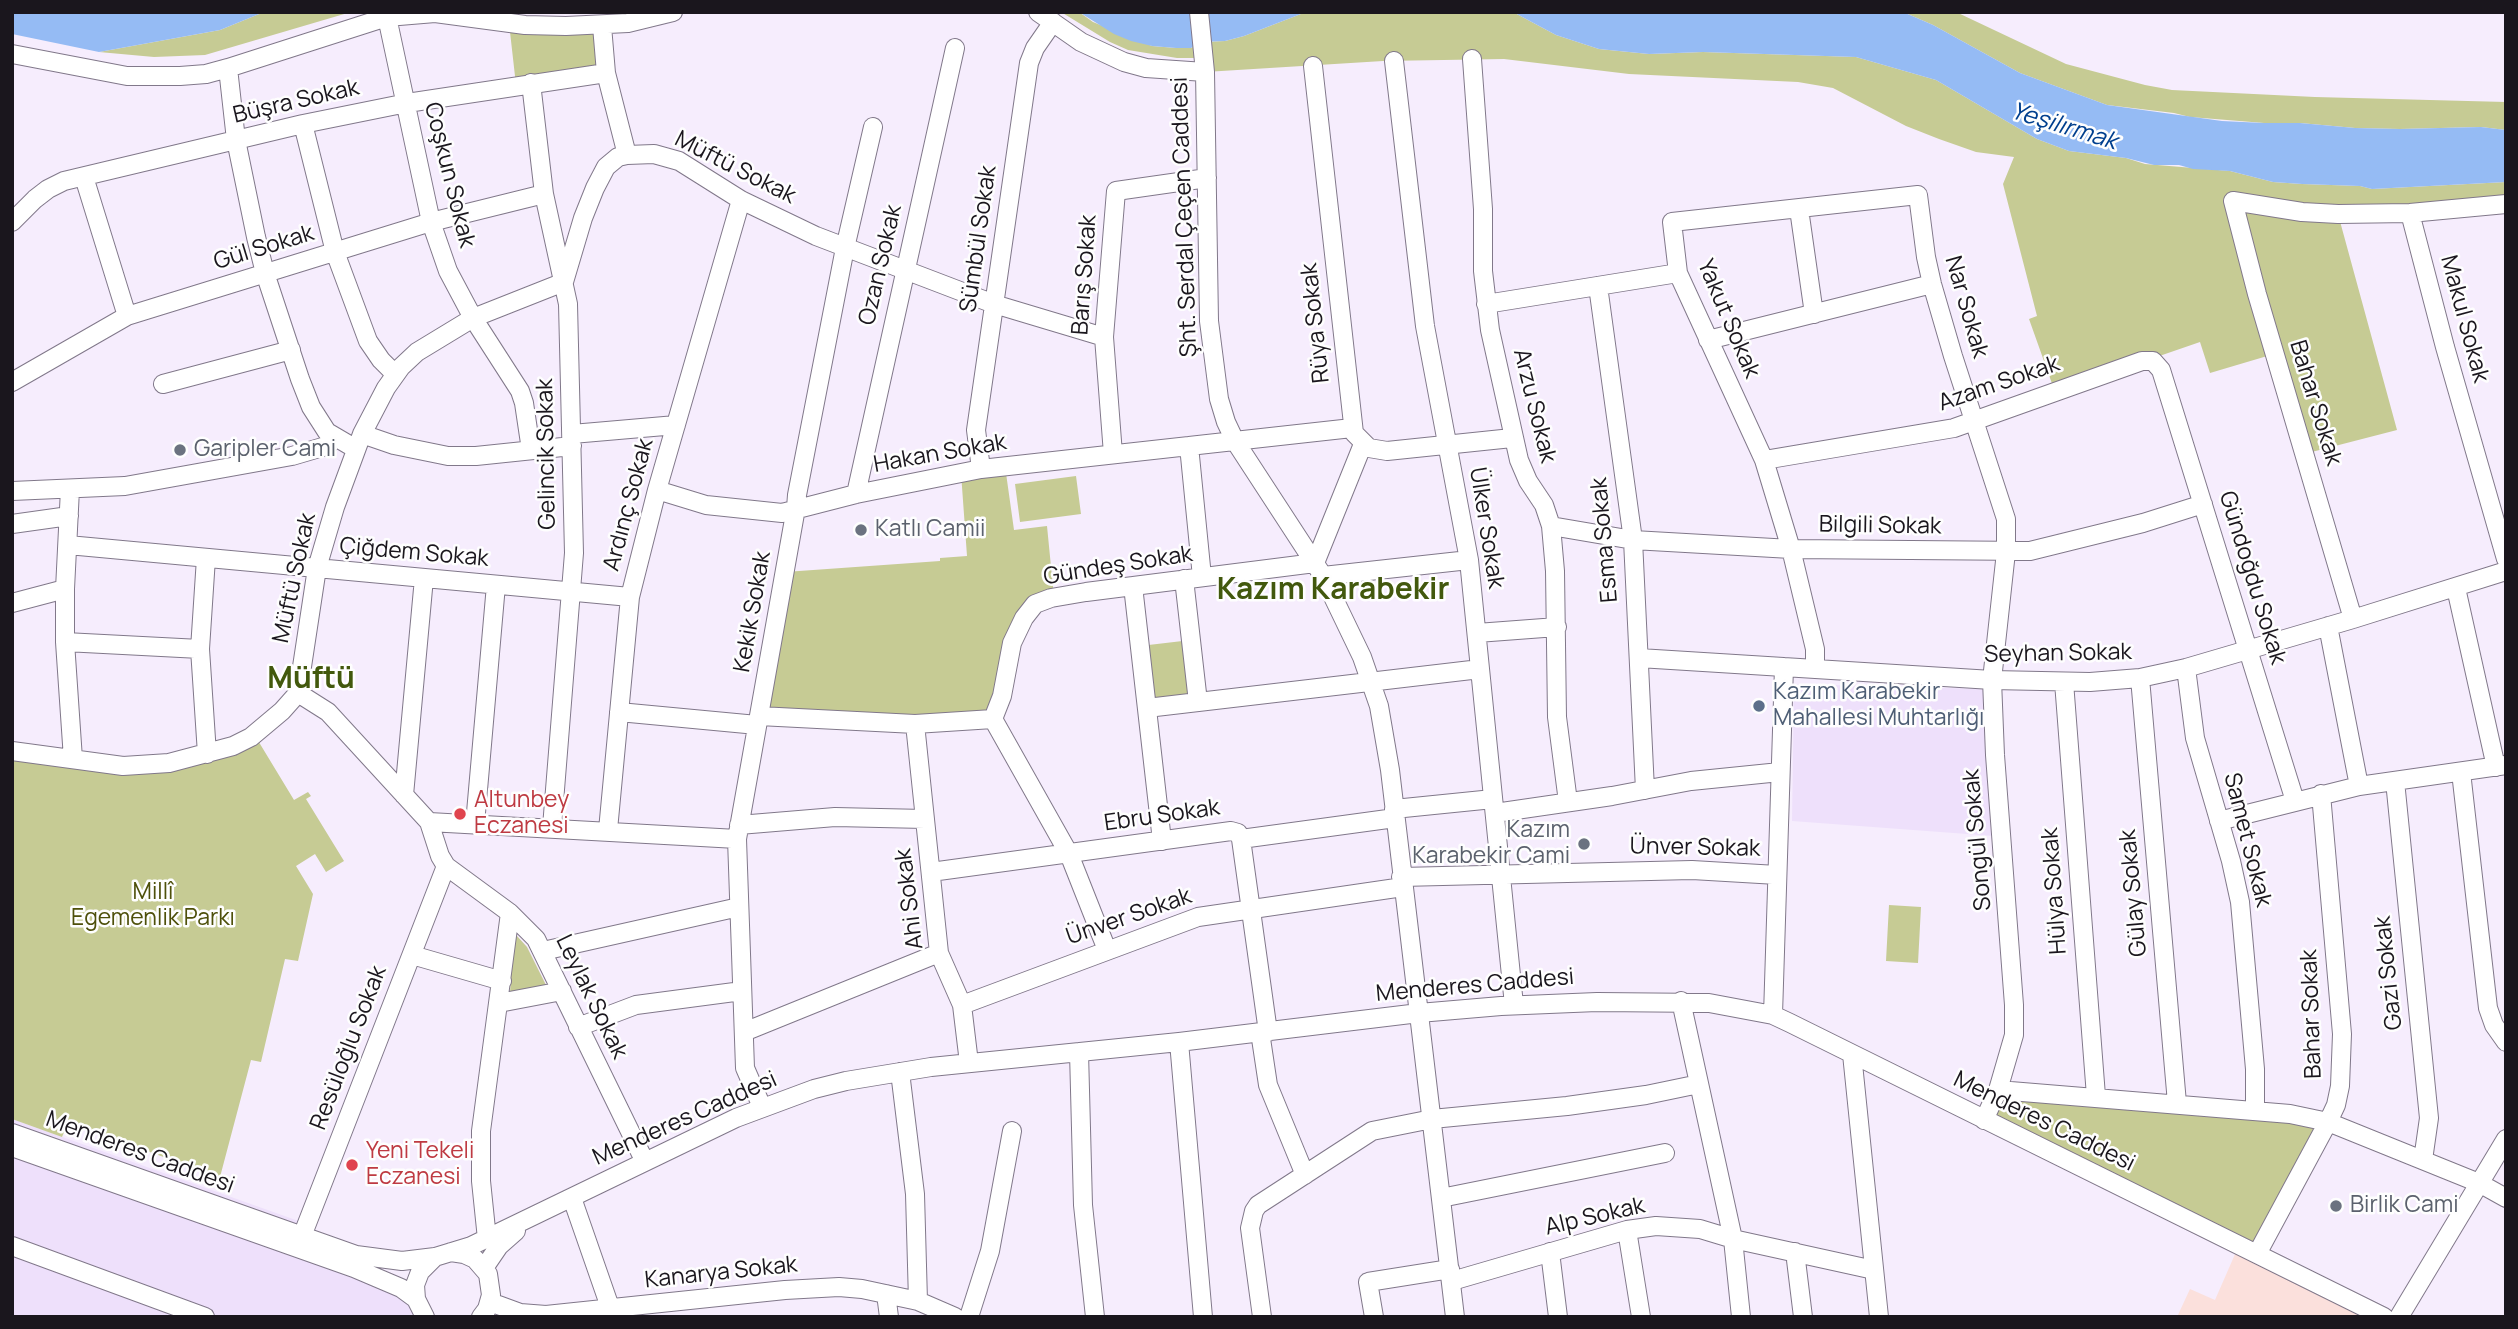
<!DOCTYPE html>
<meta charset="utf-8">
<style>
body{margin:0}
#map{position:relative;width:2518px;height:1329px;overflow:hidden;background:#f6edfd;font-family:Manrope,sans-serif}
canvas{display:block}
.frame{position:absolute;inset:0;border:14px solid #1a161d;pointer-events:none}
</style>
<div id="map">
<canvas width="2518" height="1329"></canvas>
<div class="frame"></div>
</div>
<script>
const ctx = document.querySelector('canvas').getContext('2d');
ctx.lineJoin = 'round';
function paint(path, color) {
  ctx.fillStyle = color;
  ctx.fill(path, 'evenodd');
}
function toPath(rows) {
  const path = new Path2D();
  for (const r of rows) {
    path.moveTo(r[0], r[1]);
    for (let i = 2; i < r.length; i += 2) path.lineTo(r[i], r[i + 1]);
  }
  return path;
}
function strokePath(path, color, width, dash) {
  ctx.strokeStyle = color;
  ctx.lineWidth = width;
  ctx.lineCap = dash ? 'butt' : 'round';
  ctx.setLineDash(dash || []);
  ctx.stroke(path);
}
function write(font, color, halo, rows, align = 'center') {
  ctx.font = font + ' Manrope,sans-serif';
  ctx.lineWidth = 5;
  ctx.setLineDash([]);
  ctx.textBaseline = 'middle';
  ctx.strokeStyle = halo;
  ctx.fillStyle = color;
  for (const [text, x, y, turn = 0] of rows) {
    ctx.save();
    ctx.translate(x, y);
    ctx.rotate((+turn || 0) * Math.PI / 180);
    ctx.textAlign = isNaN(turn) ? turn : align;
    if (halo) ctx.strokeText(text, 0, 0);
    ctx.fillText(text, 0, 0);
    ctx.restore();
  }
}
paint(toPath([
 [1794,684,1983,689,1994,836,1792,821],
 [12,1119,307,1224,297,1247,392,1283,424,1317,12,1317]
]), '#eee0fb');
paint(toPath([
 [2239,1245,2384,1317,2177,1317,2190,1289,2215,1300]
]), '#fbe0dc');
paint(toPath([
 [264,12,351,12,205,55,154,57,99,52,220,30],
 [1061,12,1079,12,1093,22,1152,46,1176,48,1191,48,1200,42,1225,41,1244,36,1306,12,1513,12,1556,35,1599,49,1649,54,1703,52,1856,57,1936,80,2037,139,2069,151,2126,158,2145,164,2230,171,2273,182,2302,184,2360,186,2372,189,2506,182,2506,204,2338,214,2397,430,2304,454,2274,354,2210,373,2200,342,2055,392,2029,319,2037,316,2003,184,2014,157,1976,152,1939,139,1906,126,1833,88,1798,82,1629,74,1504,59,1383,61,1205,72,1204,58,1177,58,1128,50,1110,42],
 [1903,12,1956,12,2066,64,2145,85,2172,90,2315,97,2506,102,2506,130,2481,127,2400,129,2355,128,2300,123,2264,123,2190,117,2174,113,2107,105,2020,73,1933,25],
 [509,23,602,26,606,73,516,85],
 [1005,466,1014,530,1047,526,1054,597,1035,604,993,719,759,716,785,572,940,561,940,558,967,556,961,473],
 [1076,476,1081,514,1020,522,1015,484],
 [1191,640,1198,702,1147,708,1140,646],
 [254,734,294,800,308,792,311,796,306,799,344,861,326,872,315,854,296,866,313,894,298,961,285,959,261,1062,251,1060,220,1177,68,1123,62,1137,12,1119,12,751,123,766],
 [1889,905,1921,907,1918,963,1886,961],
 [517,936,527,947,548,989,510,994,513,937],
 [1998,1090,2328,1122,2257,1254,1984,1120]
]), '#c6cb94');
paint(toPath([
 [12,12,264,12,220,30,99,52,12,34],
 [1079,12,1306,12,1244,36,1225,41,1200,42,1191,48,1176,48,1152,46,1131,41,1114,34],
 [1513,12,1903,12,1933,25,2020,73,2107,105,2222,121,2264,123,2300,123,2355,128,2400,129,2481,127,2506,130,2506,182,2372,189,2360,186,2302,184,2273,182,2230,171,2193,169,2179,165,2154,165,2126,158,2069,151,2037,139,1936,80,1856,57,1703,52,1649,54,1599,49,1556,35]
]), '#95bbf4');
const minor = toPath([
 [1038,12,1081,42,1124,62,1146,68,1205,72],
 [1199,12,1205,72,1209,321,1219,399,1226,422,1235,441,1323,576,1362,657,1379,706,1390,770,1455,1317],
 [387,17,431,222,448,271,473,318,520,391,524,403,531,450],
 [602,26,606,73,627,155],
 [12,54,127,76,180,76,206,74,228,68,387,17,435,13,525,25,566,26,628,23,673,12],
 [1472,59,1483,209,1483,271,1490,330,1519,460,1528,481,1544,505,1551,526,1555,571,1557,717,1568,802],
 [1394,61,1425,326,1469,560,1514,1005],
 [1313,66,1354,433,1369,448,1387,451,1512,438],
 [228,68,236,140,256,237,265,273,300,379,311,407,327,432,356,449],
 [531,83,544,194,568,304,574,553,552,827],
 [303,124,335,252,368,341,381,360,395,374],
 [84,177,127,316],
 [1799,209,1814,314],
 [2410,213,2445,347,2506,559],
 [12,222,35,199,48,189,64,181,303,124,407,103,606,73],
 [1598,286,1633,540,1645,790],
 [1486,304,1678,273],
 [1708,340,1932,284],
 [12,382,127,316,431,222,544,194],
 [163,384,291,350],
 [362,434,394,445,448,456,476,456,572,446],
 [572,434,676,425],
 [1189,446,1202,577],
 [1113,454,1104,337,1116,191,1207,178],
 [1764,460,1954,428,2142,361,2153,361,2161,370,2295,801],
 [981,469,976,430,1029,63,1035,48,1053,22],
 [70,489,65,589,65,642,73,759],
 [657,490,706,505,782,513,856,494,981,469,1352,428],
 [12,491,125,486,292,456,326,446,336,438],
 [856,494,955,48],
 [12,524,69,516],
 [1551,526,1633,540,1791,549,2030,551,2143,523,2203,504],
 [68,545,630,597],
 [206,558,200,649,207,754],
 [1323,576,1469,560],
 [1184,579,1198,702],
 [1133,586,1162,841],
 [2456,588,2496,767],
 [12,603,65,589],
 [2353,619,2257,294,2233,201,2302,212,2338,214,2410,213,2506,204],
 [2328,626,2359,786],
 [1477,633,1557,627],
 [65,642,200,649],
 [1639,658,1992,680,2090,682,2140,678,2186,668,2353,619,2506,571],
 [2186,668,2195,738,2231,861,2240,902,2255,1069,2255,1110],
 [1815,669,1815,649,1791,549,1764,460,1678,273,1672,222,1918,195,1926,257,1932,284,1953,356,2006,519,2006,552,1992,680,1995,755,2014,1005,2014,1035,1998,1090,1984,1120],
 [2140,678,2177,1103],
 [2064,682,2096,1096],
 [298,693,328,712,429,822,440,856,446,866,510,913,536,939,645,1162],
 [1147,708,1480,669],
 [619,712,757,725],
 [759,716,915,724,993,719],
 [993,719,1002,696,1012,643,1024,618,1035,604,1051,598,1086,592,1315,563,1363,444],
 [993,719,1069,854,1107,950],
 [915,724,939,953,962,1005,969,1063],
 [12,751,123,766,169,763,233,746,251,737,282,711,298,693,317,568,335,507,362,434,386,388,401,367,417,352,473,318,564,282,583,218,595,188,606,167,618,157,627,155,654,154,679,161,741,200,816,236,994,304,1104,337],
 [2461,772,2488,1008,2494,1025,2506,1042],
 [2395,781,2429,1118,2423,1160],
 [404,795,424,578],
 [1394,809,1493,799],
 [1495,813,1612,796,1691,781,1780,772],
 [2219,821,2359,786,2506,765],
 [429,822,737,839],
 [475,824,496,585],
 [739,825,835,817,925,819],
 [608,830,630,597,657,490,741,200],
 [1241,839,1268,1032],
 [931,872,1231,831,1238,833,1241,839,1395,818],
 [1401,877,1692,870,1777,875],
 [543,951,739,907],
 [412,955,502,981],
 [1681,1001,1733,1239,1741,1317],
 [499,1003,562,991],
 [962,1005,1198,917,1403,887],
 [1773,1015,1784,667],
 [578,1027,636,1005,742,991],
 [744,1032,939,953],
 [1260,1032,1268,1085,1305,1175],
 [1179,1042,1203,1317],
 [1079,1052,1083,1205,1095,1317],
 [1852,1054,1879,1317],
 [900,1072,915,1194,918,1301],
 [1998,1090,2290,1114,2328,1122,2479,1183,2506,1198],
 [762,1107,745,1068,737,839,796,508,797,495,845,248,873,127],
 [12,1133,356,1255,402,1261,435,1257,471,1246,736,1118,814,1089,846,1081,931,1067,1179,1042,1419,1013,1501,1006,1597,1002,1709,1003,1773,1015,1790,1023,2384,1317],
 [12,1147,354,1268,401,1288,416,1299],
 [572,1198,611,1310],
 [1441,1198,1665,1153],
 [1627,1230,1641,1317],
 [487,1239,481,1181,481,1131,510,913],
 [299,1244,446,866],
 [12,1246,205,1317],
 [451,1252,464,1254,475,1259,488,1274,491,1295,487,1309,481,1317],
 [1550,1252,1558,1317],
 [1795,1252,1803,1317],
 [2257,1254,2328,1122,2336,1105,2340,1086,2342,1034,2321,794],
 [484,1268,499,1246,516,1231],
 [1452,1281,1627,1230,1656,1226,1700,1229,1733,1239,1874,1270],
 [886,1294,889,1317],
 [490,1302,520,1313,546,1315,785,1290,839,1287,862,1289,918,1301,955,1317],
 [425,1317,416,1299,415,1285,420,1272,435,1257],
 [969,1317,990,1251,1012,1131],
 [1262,1317,1250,1228,1254,1211,1258,1205,1372,1131,1432,1119,1567,1106,1646,1095,1699,1084],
 [1374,1317,1368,1282,1450,1269],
 [2399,1317,2506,1139]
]);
strokePath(minor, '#81788a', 20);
strokePath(minor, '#fff', 18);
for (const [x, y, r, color] of [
 [180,450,7,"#6b7280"],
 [861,530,7,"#6b7280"],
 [1759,706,7,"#5c6f8a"],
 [460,814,7,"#e0444e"],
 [1584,844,7,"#6b7280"],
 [352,1165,7,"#e0444e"],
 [2336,1206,7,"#6b7280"]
]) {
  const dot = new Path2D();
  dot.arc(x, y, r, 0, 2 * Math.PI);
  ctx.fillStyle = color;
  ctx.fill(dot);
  strokePath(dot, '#fefefe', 2.5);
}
write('23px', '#1a161d', '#fefefe', [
 ["Büşra Sokak",296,102,-13],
 ["Müftü Sokak",735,168,27],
 ["Coşkun Sokak",449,175,76],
 ["Şht. Serdal Çeçen Caddesi",1185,217,-92],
 ["Sümbül Sokak",979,239,-82],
 ["Gül Sokak",264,248,-17],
 ["Ozan Sokak",881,265,-77],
 ["Barış Sokak",1085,275,-86],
 ["Nar Sokak",1966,307,74],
 ["Yakut Sokak",1728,319,67],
 ["Makul Sokak",2464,319,75],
 ["Rüya Sokak",1316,323,-96],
 ["Azam Sokak",1999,384,-19],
 ["Bahar Sokak",2315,403,73],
 ["Arzu Sokak",1534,406,76],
 ["Gelincik Sokak",547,454,-91],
 ["Hakan Sokak",940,454,-10],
 ["Ardınç Sokak",629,505,-75],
 ["Bilgili Sokak",1880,526,1],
 ["Ülker Sokak",1486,528,81],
 ["Esma Sokak",1605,540,-95],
 ["Çiğdem Sokak",414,553,5],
 ["Gündeş Sokak",1118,566,-9],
 ["Müftü Sokak",295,578,-78],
 ["Gündoğdu Sokak",2252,578,73],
 ["Kekik Sokak",753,612,-80],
 ["Seyhan Sokak",2058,654,-1],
 ["Ebru Sokak",1162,816,-8],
 ["Songül Sokak",1978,840,-95],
 ["Samet Sokak",2247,840,76],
 ["Ünver Sokak",1695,848,1],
 ["Hülya Sokak",2055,891,-94],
 ["Gülay Sokak",2134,893,-95],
 ["Ahi Sokak",910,899,-97],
 ["Ünver Sokak",1129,917,-19],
 ["Gazi Sokak",2389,973,-96],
 ["Menderes Caddesi",1475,986,-5],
 ["Leylak Sokak",591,997,64],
 ["Bahar Sokak",2312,1014,-92],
 ["Resüloğlu Sokak",349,1048,-69],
 ["Menderes Caddesi",685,1119,-24],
 ["Menderes Caddesi",2044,1122,26],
 ["Menderes Caddesi",140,1153,20],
 ["Alp Sokak",1595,1217,-13],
 ["Kanarya Sokak",721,1273,-6]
]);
write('23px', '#5b616d', '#fefefe', [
 ["Garipler Cami",194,450],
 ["Katlı Camii",875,530],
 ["Kazım",1570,831,"right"],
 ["Karabekir Cami",1570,857,"right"],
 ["Birlik Cami",2350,1206]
], 'left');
write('23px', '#4e5e75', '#fefefe', [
 ["Kazım Karabekir",1773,693],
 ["Mahallesi Muhtarlığı",1773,719]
], 'left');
write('23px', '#be3a42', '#fefefe', [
 ["Altunbey",474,801],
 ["Eczanesi",474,827],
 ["Yeni Tekeli",366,1152],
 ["Eczanesi",366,1178]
], 'left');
write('23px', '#4e500a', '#fefefe', [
 ["Millî",153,893],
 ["Egemenlik Parkı",153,919]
]);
write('italic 24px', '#003f8e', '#fefefe', [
 ["Yeşilırmak",2064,127,17]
]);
write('bold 30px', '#42580d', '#fefefe', [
 ["Kazım Karabekir",1333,591],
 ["Müftü",311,680]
]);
</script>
